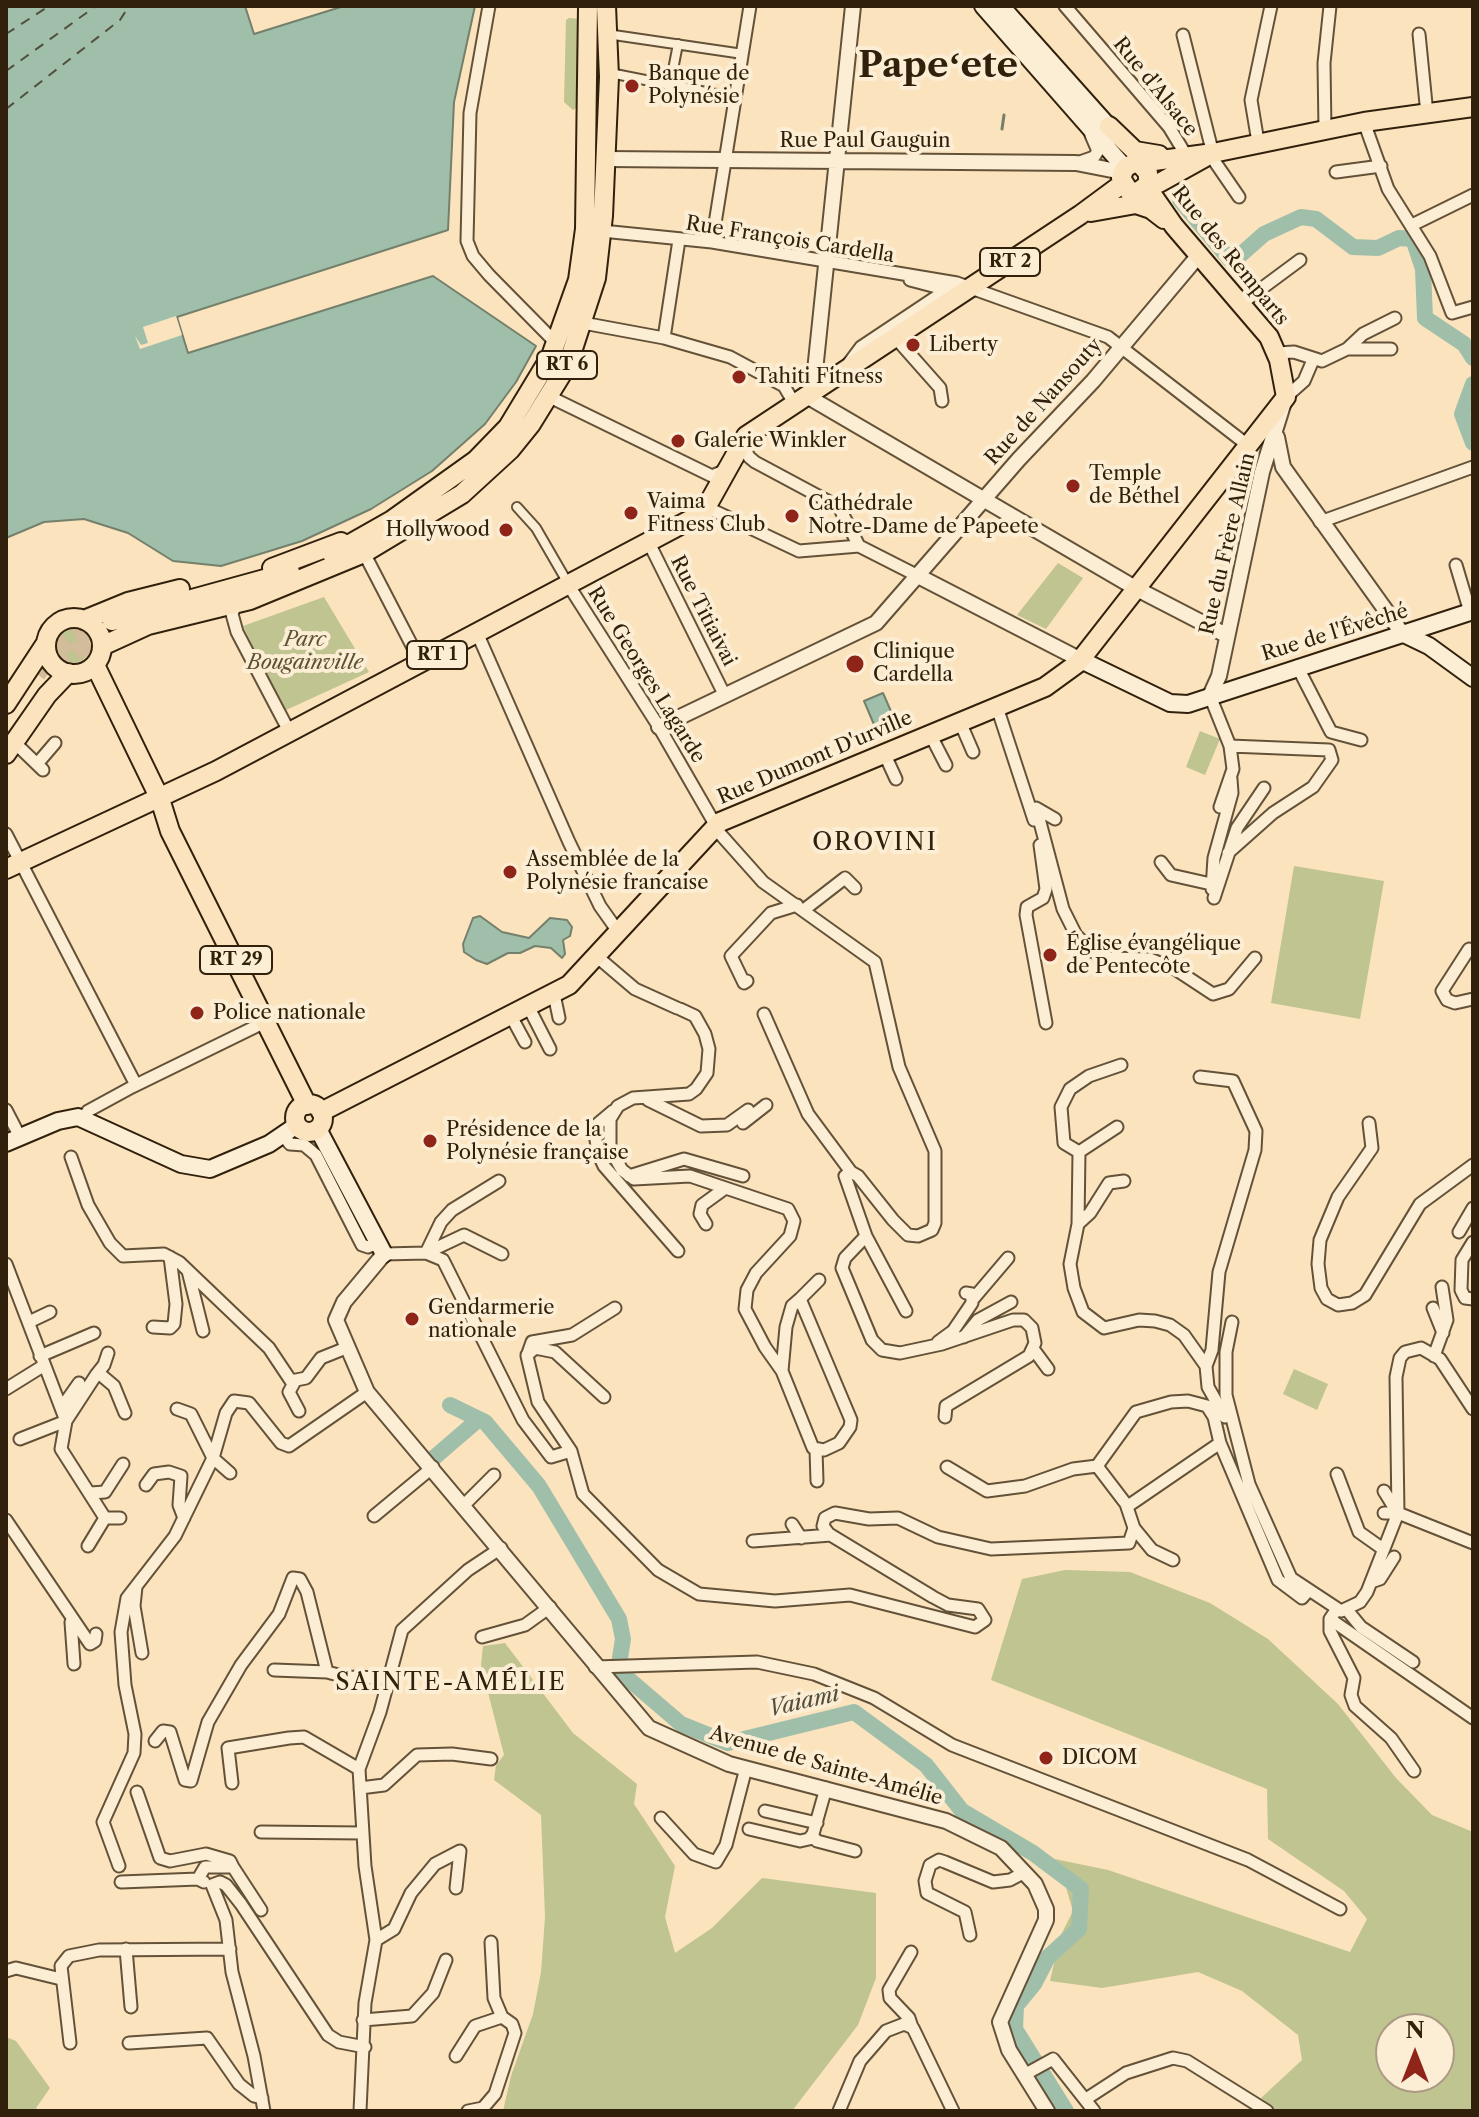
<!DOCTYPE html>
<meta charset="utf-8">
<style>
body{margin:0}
#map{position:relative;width:1479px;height:2117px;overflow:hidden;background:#fbe3be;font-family:"Libre Caslon Text",serif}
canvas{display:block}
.frame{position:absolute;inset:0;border:8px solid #31210c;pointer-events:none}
.north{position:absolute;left:1375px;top:2013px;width:80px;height:80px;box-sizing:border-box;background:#fcedd5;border:2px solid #ab9b85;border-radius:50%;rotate:0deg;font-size:22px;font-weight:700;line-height:32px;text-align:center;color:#31210c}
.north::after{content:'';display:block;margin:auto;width:28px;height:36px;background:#8f2418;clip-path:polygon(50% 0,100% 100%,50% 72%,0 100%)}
</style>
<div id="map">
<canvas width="1479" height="2117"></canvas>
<div class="frame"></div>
<div class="north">N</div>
</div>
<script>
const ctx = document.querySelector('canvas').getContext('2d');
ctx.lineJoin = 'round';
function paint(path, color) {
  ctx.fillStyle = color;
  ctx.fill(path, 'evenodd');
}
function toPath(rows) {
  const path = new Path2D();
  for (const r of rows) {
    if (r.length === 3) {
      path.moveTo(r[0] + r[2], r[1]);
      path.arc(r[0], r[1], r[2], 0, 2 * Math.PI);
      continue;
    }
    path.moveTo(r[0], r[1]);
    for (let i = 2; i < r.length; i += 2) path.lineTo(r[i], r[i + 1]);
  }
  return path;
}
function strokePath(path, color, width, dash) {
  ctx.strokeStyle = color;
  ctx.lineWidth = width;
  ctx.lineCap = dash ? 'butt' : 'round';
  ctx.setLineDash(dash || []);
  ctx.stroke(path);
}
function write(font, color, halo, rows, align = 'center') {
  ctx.font = font + ' "Libre Caslon Text",serif';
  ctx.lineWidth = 8;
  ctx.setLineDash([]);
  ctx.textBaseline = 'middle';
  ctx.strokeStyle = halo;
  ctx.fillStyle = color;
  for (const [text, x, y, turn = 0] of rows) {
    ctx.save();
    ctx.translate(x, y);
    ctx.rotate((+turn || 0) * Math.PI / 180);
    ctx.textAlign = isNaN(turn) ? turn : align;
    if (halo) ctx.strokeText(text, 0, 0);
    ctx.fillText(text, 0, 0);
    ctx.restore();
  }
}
paint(toPath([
 [569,18,580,19,579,106,573,110,564,102,566,20],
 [1058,563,1083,578,1046,629,1017,615],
 [324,597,369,672,284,711,243,626],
 [73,646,17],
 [1200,731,1220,739,1205,775,1186,767],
 [1294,866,1384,881,1360,1019,1271,1003],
 [1294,1369,1328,1384,1317,1410,1283,1394],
 [1065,1570,1130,1572,1210,1603,1268,1639,1338,1704,1396,1778,1432,1815,1473,1832,1473,2111,1274,2111,1261,2098,1302,2060,1298,2035,1242,1991,1198,1972,1102,1988,1050,1981,1060,1937,1073,1911,1064,1881,1045,1857,1108,1870,1350,1952,1367,1919,1344,1891,1268,1839,1267,1789,991,1680,1022,1579],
 [1391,2029,1439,2029,1439,2077,1391,2077],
 [505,1643,573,1733,637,1784,634,1804,675,1866,665,1917,675,1953,712,1928,762,1878,876,1893,876,1978,858,2025,792,2111,503,2111,511,2076,533,2014,541,1972,545,1917,541,1815,494,1780,496,1765,504,1755,481,1665,483,1646],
 [6,2037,16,2041,50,2088,36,2108,39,2111,6,2111]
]), '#bfc491');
const water = toPath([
 [6,6,245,6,254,34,344,6,475,6,454,102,448,230,177,317,188,353,433,276,536,346,516,382,485,424,432,471,371,509,302,541,221,566,173,561,128,533,84,519,44,522,6,538,6,6],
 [883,693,897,725,878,734,864,701,883,693],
 [480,916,502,932,529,938,550,918,567,920,572,927,570,936,563,940,565,954,562,958,551,948,535,946,520,953,508,953,487,964,476,960,464,952,463,944,473,918,480,916]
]);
paint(water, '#a0bfab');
strokePath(water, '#74806b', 2);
paint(toPath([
 [176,316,182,335,140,349,135,336,141,345,148,343,143,327]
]), '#fbe3be');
strokePath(toPath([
 [1002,129,1004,115]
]), '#74806b', 3);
strokePath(toPath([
 [1180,200,1230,260,1237,258,1264,234,1301,217,1316,219,1353,247,1378,248,1399,238,1413,239,1423,269,1425,318,1464,344,1473,358],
 [1473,384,1462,414,1473,443],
 [450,1405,485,1422,539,1486,619,1619,623,1639,618,1670,681,1724,728,1743,854,1712,926,1765,962,1811,1033,1853,1081,1889,1079,1929,1048,1957,1034,1984,1016,2006,1015,2029,1066,2111],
 [429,1462,479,1419]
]), '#a0bfab', 16);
strokePath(toPath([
 [6,34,49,6],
 [6,71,96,6],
 [6,109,120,20,129,6]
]), '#52503c', 2, [10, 8]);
strokePath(toPath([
 [54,670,78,650,116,630],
 [37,674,52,654,71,639,112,621]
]), '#d3bc9a', 18, [18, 9]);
const pedestrian = toPath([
 [607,34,743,54],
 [610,73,736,98],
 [670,85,678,44],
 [517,507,536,528,569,585]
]);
const minor = toPath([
 [489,6,470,113,467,241,473,256,489,275,557,344],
 [1065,6,1169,127,1186,155],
 [1419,34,1427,114],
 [1183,35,1215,162,1239,197],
 [1364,122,1388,189,1430,256,1452,313,1473,307],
 [1325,130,1324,63,1330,6],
 [1258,142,1251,100,1271,6],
 [1077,163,1094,157,1098,151,1091,135],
 [1336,172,1381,166],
 [1412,225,1473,195],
 [602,231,712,242,957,283,1108,337,1250,447],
 [712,242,750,6],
 [910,280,948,290],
 [1242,303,1300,260],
 [583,323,664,338,730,357,784,386,794,403],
 [894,336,940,388,942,401],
 [664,338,679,240],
 [1347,349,1363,334,1395,318],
 [1277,353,1294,352,1322,361,1347,349,1391,349],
 [849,363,861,347,957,283],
 [550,397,712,476,726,470],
 [1286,397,1304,381,1313,360],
 [742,442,749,457,755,462,839,507,859,546],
 [708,508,799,551,859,546],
 [1320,522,1473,467],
 [649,543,725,696],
 [859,546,920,577],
 [364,553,421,663],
 [1456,565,1470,612],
 [569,586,659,727,716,826],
 [236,604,232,614,237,632,290,733],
 [478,635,569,842,600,906,617,930],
 [1297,666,1331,732,1361,740],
 [1210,696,1230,746,1233,769,1220,807],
 [997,707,1034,820],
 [960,722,973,752],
 [930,734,946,765],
 [14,742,43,770],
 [884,753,896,779],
 [37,764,55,743],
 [1036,808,1055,819],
 [1037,811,1063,909,1076,935,1092,951,1106,958,1150,959,1175,969,1213,994,1229,989,1255,958],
 [714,827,763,882,875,962,899,1067,935,1151,935,1223,932,1230,918,1236,908,1235,893,1220,858,1176,851,1172,845,1176,866,1236,845,1258,842,1268,872,1340,882,1350,900,1353,942,1344,1013,1320,1024,1320,1032,1328,1035,1343,1029,1356,946,1406,945,1417],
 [6,834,136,1085],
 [1040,845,1046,889,1043,898,1027,907,1026,915,1046,1023],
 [1228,853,1273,813,1313,787,1332,760,1329,750,1230,746],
 [1161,862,1171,875,1211,884],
 [1212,889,1214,858,1232,793,1231,779],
 [1214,898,1237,828,1264,788],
 [805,909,845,878,855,888],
 [1469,949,1442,991,1447,1000,1455,1003,1473,999],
 [595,955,635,989,677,1008],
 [747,981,744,983,731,956,771,913,797,905],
 [554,994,559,1018],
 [529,1008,550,1049],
 [680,1009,695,1016,705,1034,709,1049,707,1073,696,1089,689,1094,633,1098,618,1106,610,1119,610,1149,622,1170,634,1179,690,1176,788,1209,794,1221,790,1236,756,1273,747,1290,745,1309,765,1347,782,1371,813,1448,824,1450,839,1443,850,1427,851,1420,800,1299,792,1306,786,1327,782,1371],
 [764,1014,808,1114,851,1172],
 [511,1016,525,1042],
 [1121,1065,1089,1076,1070,1089,1061,1107,1064,1143,1079,1152,1078,1224,1070,1264,1074,1288,1083,1312,1104,1328,1139,1320,1155,1321,1170,1325,1184,1335,1206,1366,1208,1387,1225,1417],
 [1200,1077,1233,1081,1256,1131,1255,1150,1219,1272,1212,1350,1206,1366],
 [648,1100,701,1126,727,1125,748,1110],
 [6,1110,20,1137],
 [613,1111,594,1127,598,1153,604,1166,678,1251],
 [83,1119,88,1111,132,1087,267,1021],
 [743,1123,766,1105],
 [1369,1123,1372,1148,1338,1197,1320,1240,1318,1264,1321,1288,1327,1299,1338,1305,1352,1303,1365,1295,1420,1204,1473,1165],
 [283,1135,290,1144,304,1145,316,1155,362,1245,368,1247,378,1243],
 [1079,1152,1117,1127],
 [71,1157,88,1205,110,1243,123,1256,164,1254,179,1262,269,1348,291,1381,306,1378,321,1358,346,1348],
 [629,1176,684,1159,743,1176],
 [706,1224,700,1214,702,1205,724,1189],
 [1078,1224,1090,1213,1109,1183,1124,1181],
 [1459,1232,1473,1208],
 [866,1236,906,1311],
 [1473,1242,1462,1260,1461,1290,1465,1298,1473,1299],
 [428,1252,464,1235,502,1254],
 [426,1253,441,1222,452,1210,499,1181],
 [384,1254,426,1253,443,1260,523,1420,551,1457,571,1451],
 [6,1264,66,1421,61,1449,105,1518],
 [188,1271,203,1331],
 [974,1298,1008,1258],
 [800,1299,819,1280],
 [615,1308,572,1335,532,1342,527,1356,538,1402,571,1451,583,1494,658,1570,699,1594,775,1601,850,1595,975,1627,985,1620,978,1609,948,1605,933,1597,829,1534,823,1526,825,1518,835,1513,869,1519,898,1518,938,1537,991,1549,1129,1543,1134,1528],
 [1433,1308,1443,1333],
 [29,1322,50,1312],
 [1232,1322,1226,1352,1226,1395,1249,1484,1291,1578,1341,1611,1360,1602,1367,1592,1398,1513,1396,1377,1400,1358,1405,1352,1421,1348,1440,1359,1473,1409],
 [153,1327,170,1328,174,1324,176,1304,170,1257],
 [964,1337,978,1320,1011,1302],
 [938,1342,953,1331,972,1303,972,1294,966,1293],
 [1034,1350,1048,1369],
 [527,1355,535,1348,555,1352,604,1397],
 [40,1356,94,1333],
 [1434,1356,1447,1320,1442,1287],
 [96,1375,104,1365,108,1353],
 [295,1381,289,1392,299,1411],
 [6,1389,43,1366],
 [177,1409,191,1414,213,1458,230,1473],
 [66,1412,67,1400,79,1383],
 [20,1439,66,1421,96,1375,101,1375,114,1386,125,1413],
 [816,1450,817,1481],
 [1097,1466,1126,1504,1134,1528,1152,1550,1173,1560],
 [947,1467,987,1491,1025,1486,1073,1469,1097,1466,1136,1412,1171,1402,1188,1401,1207,1406,1214,1417,1220,1443],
 [1337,1474,1359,1532,1383,1549],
 [146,1485,154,1474,169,1472,181,1476,179,1505,184,1518],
 [1384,1491,1397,1512],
 [90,1493,105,1492,123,1464],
 [465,1504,494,1475],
 [1128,1506,1220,1443,1278,1580,1302,1598,1308,1591],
 [1384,1513,1398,1513,1473,1543],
 [374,1516,433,1467],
 [105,1518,120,1518],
 [6,1520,90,1644,95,1641,96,1634],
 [792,1524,801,1538],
 [753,1541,831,1535],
 [88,1546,105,1518],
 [1371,1582,1380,1579,1394,1557],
 [136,1587,134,1606,142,1653],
 [1337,1609,1330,1619,1473,1718],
 [1347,1610,1361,1627,1413,1662],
 [1330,1619,1330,1631,1354,1678,1351,1695,1355,1706,1391,1738,1414,1771],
 [71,1622,74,1664],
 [482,1637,525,1625,550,1607],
 [595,1667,757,1662,814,1674,874,1698,952,1745,1248,1860,1340,1909],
 [274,1670,327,1672],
 [155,1741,163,1731,170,1732,185,1780,191,1781,208,1722,241,1665,279,1614,293,1578,300,1579,307,1592,327,1672,346,1677,388,1678],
 [232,1783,228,1748,289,1738,304,1737,359,1769],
 [360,1788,384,1785,417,1755,452,1754,491,1759],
 [137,1792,160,1858,170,1861,206,1854,230,1861,233,1867],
 [765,1811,817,1823],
 [661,1818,694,1854,716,1862,726,1845,746,1768],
 [749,1829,800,1841,809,1839,813,1834,826,1788],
 [261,1832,363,1833],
 [812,1836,817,1841,855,1851],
 [119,1866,103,1822,134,1753,135,1734,125,1685,121,1632,127,1598,175,1536,213,1458,226,1413,234,1401,249,1403,281,1443,289,1446,367,1392],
 [198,1879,205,1867,233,1867,261,1910],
 [121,1882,198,1879,204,1882],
 [970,1935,965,1912,927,1893,925,1881,930,1865,939,1860,945,1862,993,1882,1010,1880,1025,1872],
 [376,1940,394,1929,411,1893,435,1864,460,1851,456,1888],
 [126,1949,131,2007],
 [911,1952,889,1990,890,1998,909,2018,912,2027],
 [6,1971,16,1968,61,1979],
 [363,2020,412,2016,433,1993,446,1960],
 [70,2043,61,1966,69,1956,99,1950,230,1949],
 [129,2043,207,2038,239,2084,254,2096,262,2098],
 [456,2056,475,2026,502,2017],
 [1024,2075,1053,2059,1094,2111],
 [1086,2099,1126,2073,1173,2058,1187,2061,1267,2111],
 [264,2111,254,2056,232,1972,226,1920,212,1885,220,1882,226,1885,241,1904,328,2035,339,2042,365,2047],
 [360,2111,365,2003,376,1940,365,1866,359,1769,380,1712,402,1630,468,1570,501,1548],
 [468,2111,483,2108,495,2094,515,2033,512,2024,502,2017,494,1998,491,1942],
 [839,2111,860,2061,886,2031,904,2024,913,2028,953,2111]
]);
const tertiary = toPath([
 [606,159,1076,163,1122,172],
 [813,390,853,6],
 [805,395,1137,589,1226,635],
 [1277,437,1283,467,1402,633],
 [920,577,1081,660],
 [1210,696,1219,676,1262,472,1284,402],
 [659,727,876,623,1019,459,1093,381,1199,255],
 [384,1254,344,1302,336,1320,367,1392,649,1728,729,1764,946,1821,1001,1848,1035,1884,1046,1909,1046,1920,1000,2022,1009,2050,1047,2111]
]);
const secondary = toPath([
 [983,6,1125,168],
 [1001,6,1117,136],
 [1402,633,1429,646,1473,678],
 [1081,660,1170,703,1188,704,1473,611],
 [318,1129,384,1254],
 [6,1143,58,1121,78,1117,181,1164,210,1169,269,1144,297,1125]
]);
const primary = toPath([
 [1109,126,1135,151,1159,155],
 [1141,165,1148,173,1148,184,1138,192,1129,191,1121,178,1125,168,1132,164,1213,153,1364,122,1473,107],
 [1148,184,1159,183,1204,158],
 [1091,212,1136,204,1151,209,1164,219],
 [332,554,392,520,476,460,508,427,551,356,578,280,585,229,588,6],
 [272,568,341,542],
 [74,646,28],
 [84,620,128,602,180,589],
 [112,621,290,572],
 [102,646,148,625,250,600,364,553,462,494,510,450,531,424,568,364,596,278,603,216,609,77,606,6],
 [95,665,160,799,170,831,307,1105],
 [6,704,46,643],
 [6,754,47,695,68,673],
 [6,869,216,771,703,513,746,436,1080,215,1122,184],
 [309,1118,14],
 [321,1112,569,985,720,822,1045,687,1078,663,1286,397,1279,360,1269,337,1174,226,1147,187]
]);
strokePath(pedestrian, '#645238', 12);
strokePath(minor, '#645238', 15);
strokePath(tertiary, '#645238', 18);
strokePath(secondary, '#31210c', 20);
strokePath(primary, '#31210c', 22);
strokePath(pedestrian, '#fcedd5', 8);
strokePath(minor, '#fcedd5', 11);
strokePath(tertiary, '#fcedd5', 14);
strokePath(secondary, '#fcedd5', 16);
strokePath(primary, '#fbe3be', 18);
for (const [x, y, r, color] of [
 [632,86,8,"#8f2418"],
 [913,345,8,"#8f2418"],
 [739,377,8,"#8f2418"],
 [678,441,8,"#8f2418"],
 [1073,486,8,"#8f2418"],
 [631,513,8,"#8f2418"],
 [792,516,8,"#8f2418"],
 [506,530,8,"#8f2418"],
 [855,664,10,"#8f2418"],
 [510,872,8,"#8f2418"],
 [1050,955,8,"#8f2418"],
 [197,1013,8,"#8f2418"],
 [430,1141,8,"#8f2418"],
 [412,1319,8,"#8f2418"],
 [1046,1758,8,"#8f2418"]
]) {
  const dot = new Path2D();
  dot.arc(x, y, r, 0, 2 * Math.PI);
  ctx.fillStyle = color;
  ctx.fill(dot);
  strokePath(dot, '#fcedd5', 3);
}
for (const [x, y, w] of [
 [1010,262,60],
 [567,365,60],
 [437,655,60],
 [236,960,72]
]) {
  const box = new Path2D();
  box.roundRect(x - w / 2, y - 14, w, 28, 6);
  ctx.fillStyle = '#fcedd5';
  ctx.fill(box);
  strokePath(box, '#31210c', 2);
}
write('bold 18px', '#31210c', null, [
 ["RT 2",1010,262],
 ["RT 6",567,365],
 ["RT 1",437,655],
 ["RT 29",236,960]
]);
write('20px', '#31210c', '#fcedd5', [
 ["Banque de",648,74],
 ["Polynésie",648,97],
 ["Liberty",929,345],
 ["Tahiti Fitness",755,377],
 ["Galerie Winkler",694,441],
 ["Temple",1089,474],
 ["de Béthel",1089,497],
 ["Vaima",647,502],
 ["Fitness Club",647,525],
 ["Cathédrale",808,504],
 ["Notre-Dame de Papeete",808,527],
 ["Hollywood",490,530,"right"],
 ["Clinique",873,652],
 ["Cardella",873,675],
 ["Assemblée de la",526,860],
 ["Polynésie francaise",526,883],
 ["Église évangélique",1066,944],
 ["de Pentecôte",1066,967],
 ["Police nationale",213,1013],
 ["Présidence de la",446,1130],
 ["Polynésie française",446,1153],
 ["Gendarmerie",428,1308],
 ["nationale",428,1331],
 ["DICOM",1062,1758]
], 'left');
write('20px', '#31210c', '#fcedd5', [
 ["Rue d'Alsace",1155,87,51],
 ["Rue Paul Gauguin",865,141],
 ["Rue François Cardella",790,240,9],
 ["Rue des Remparts",1230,256,51],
 ["Rue de Nansouty",1044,402,-48],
 ["Rue du Frère Allain",1228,544,-77],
 ["Rue Titiaivai",703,611,63],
 ["Rue de l'Évêché",1335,633,-17],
 ["Rue Georges Lagarde",646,675,58],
 ["Rue Dumont D'urville",815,758,-23],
 ["Avenue de Sainte-Amélie",826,1766,16]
]);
write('italic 20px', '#5c5234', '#fcedd5', [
 ["Parc",305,640],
 ["Bougainville",305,663]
]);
write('italic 22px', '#52503c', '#fcedd5', [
 ["Vaiami",804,1702,-13]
]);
ctx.letterSpacing = '2px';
write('24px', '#31210c', '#fcedd5', [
 ["OROVINI",875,843],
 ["SAINTE-AMÉLIE",451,1683]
]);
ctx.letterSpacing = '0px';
write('bold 36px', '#31210c', '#fcedd5', [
 ["Papeʻete",938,67]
]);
</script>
